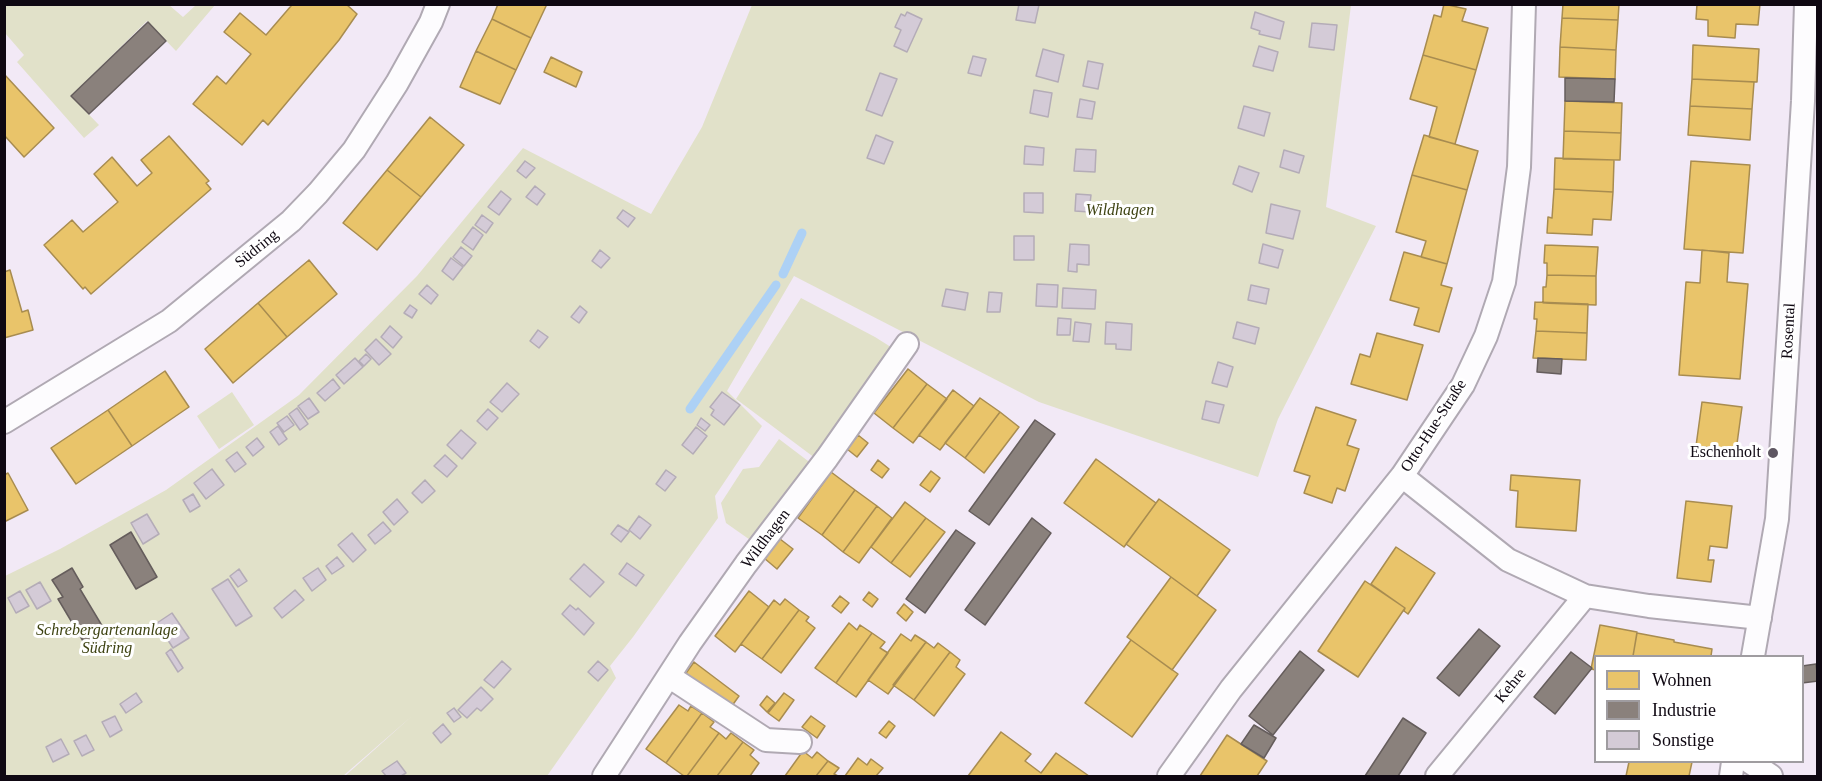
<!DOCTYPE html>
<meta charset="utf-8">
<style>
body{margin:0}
#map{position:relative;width:1822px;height:781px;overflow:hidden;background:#f2e9f6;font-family:Georgia,serif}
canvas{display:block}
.frame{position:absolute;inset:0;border:6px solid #0f0812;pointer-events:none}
.legend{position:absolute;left:1594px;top:655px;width:210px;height:108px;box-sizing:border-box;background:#fff;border:2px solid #9f9ca0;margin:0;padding:8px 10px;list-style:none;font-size:18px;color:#0f0812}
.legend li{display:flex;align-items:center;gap:12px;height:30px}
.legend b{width:30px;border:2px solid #9f9ca0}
</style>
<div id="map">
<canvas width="1822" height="781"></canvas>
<div class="frame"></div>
<ul class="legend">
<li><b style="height:16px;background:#e9c46a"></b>Wohnen</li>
<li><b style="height:16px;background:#8a817c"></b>Industrie</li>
<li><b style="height:16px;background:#d4cbd7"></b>Sonstige</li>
</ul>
</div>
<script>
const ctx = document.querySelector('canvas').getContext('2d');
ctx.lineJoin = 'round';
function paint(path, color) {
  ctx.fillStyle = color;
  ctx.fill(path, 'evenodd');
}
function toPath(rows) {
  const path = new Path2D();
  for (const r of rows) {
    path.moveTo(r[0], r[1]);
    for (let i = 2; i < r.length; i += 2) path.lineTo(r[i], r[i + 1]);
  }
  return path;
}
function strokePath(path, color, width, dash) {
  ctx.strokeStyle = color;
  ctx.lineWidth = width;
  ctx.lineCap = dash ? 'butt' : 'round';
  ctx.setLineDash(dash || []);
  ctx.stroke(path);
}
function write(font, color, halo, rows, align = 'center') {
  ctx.font = font + ' Georgia,serif';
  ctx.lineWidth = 6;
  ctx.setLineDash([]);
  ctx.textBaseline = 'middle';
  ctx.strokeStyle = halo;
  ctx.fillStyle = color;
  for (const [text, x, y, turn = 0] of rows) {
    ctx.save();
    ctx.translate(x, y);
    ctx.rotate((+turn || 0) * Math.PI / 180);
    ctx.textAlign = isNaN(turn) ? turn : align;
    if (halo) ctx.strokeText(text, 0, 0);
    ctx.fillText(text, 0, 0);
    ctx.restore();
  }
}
paint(toPath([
 [5,4,169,5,183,17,196,5,215,5,176,51,147,21,71,96,99,125,84,138,17,62,24,55,5,33],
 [752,5,1351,5,1326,207,1376,226,1278,419,1258,477,1039,402,794,276,727,391,762,426,715,496,718,518,633,637,610,666,616,678,547,776,345,776,412,716,343,776,5,776,5,576,60,549,166,490,299,395,417,276,523,148,651,214,702,127],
 [801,298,875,337,894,349,815,458,736,399],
 [232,392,254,425,219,449,197,416],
 [779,439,812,464,753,542,726,523,721,503,743,469,759,467]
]), '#e1e1c9');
const homes = toPath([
 [288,4,346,4,357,14,339,40,268,125,263,120,242,145,193,104,217,76,226,84,251,54,224,32,240,13,266,35,291,6,288,4],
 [498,4,547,4,531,38,492,19,498,4],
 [1444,4,1466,9,1462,21,1488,28,1476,70,1423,55,1434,15,1441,17,1444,4],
 [1563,4,1619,4,1618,20,1562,18,1563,4],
 [1697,4,1760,4,1758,25,1736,24,1735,38,1708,36,1708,20,1696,19,1697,4],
 [1562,18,1618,20,1616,50,1560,47,1562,18],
 [492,19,531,38,516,70,476,51,492,19],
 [1693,45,1759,49,1757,82,1692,79,1693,45],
 [1560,47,1616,50,1615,79,1559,77,1560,47],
 [476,51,516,70,500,104,460,87,476,51],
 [1423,55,1476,70,1455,144,1429,137,1437,107,1410,99,1423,55],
 [551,57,582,72,576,87,544,72,551,57],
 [4,74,54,128,24,157,4,135,4,74],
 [1692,79,1754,82,1752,109,1690,106,1692,79],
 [1565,101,1622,103,1621,133,1564,131,1565,101],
 [1690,106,1752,109,1750,140,1688,135,1690,106],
 [430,117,464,145,421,197,387,170,430,117],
 [1564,131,1621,133,1620,160,1563,159,1564,131],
 [1424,135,1478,151,1467,190,1412,175,1424,135],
 [169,136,209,181,206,183,211,189,91,294,85,287,83,289,44,245,72,220,83,232,118,202,94,174,112,157,137,186,152,173,141,160,169,136],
 [1555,158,1614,160,1613,192,1554,189,1555,158],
 [1691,161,1750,165,1743,253,1684,249,1691,161],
 [387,170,421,197,377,250,343,223,387,170],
 [1412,175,1467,190,1447,264,1421,257,1426,241,1396,232,1412,175],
 [1554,189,1613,192,1611,220,1593,219,1592,235,1547,233,1548,217,1552,218,1554,189],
 [1545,245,1598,247,1596,276,1547,275,1547,263,1544,263,1545,245],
 [1702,250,1729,253,1727,282,1748,284,1740,379,1679,375,1686,282,1700,283,1702,250],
 [1404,252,1447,264,1441,285,1452,288,1439,332,1414,325,1419,308,1390,300,1404,252],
 [309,260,337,294,287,337,258,303,309,260],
 [10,270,22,312,28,310,33,330,4,338,4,272,10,270],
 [1547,275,1596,276,1596,305,1543,303,1543,287,1546,287,1547,275],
 [1535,302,1588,304,1587,333,1536,331,1537,319,1534,319,1535,302],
 [258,303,287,337,233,383,205,349,258,303],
 [1536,331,1587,333,1586,360,1533,358,1536,331],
 [1377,333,1423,345,1407,400,1351,384,1360,354,1370,357,1377,333],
 [908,369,927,384,893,428,874,413,908,369],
 [165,371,189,407,132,446,108,410,165,371],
 [927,384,947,399,913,443,893,428,927,384],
 [953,390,974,406,940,450,919,435,953,390],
 [980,398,1000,412,965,458,945,443,980,398],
 [1702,402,1742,407,1736,451,1696,446,1702,402],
 [1316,407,1356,420,1347,445,1359,449,1345,491,1337,488,1332,503,1304,493,1310,476,1294,471,1316,407],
 [108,410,132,446,76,484,51,448,108,410],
 [1000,412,1019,427,984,473,965,458,1000,412],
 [858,435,868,443,857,457,847,449,858,435],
 [1096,459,1156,503,1124,547,1064,503,1096,459],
 [878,460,889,469,882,478,871,470,878,460],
 [931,471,940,478,930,492,920,485,931,471],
 [831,472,855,490,822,535,798,518,831,472],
 [8,473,28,510,4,522,4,475,8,473],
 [1511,475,1580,480,1576,531,1516,527,1518,491,1510,490,1511,475],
 [855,490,877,506,843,552,822,535,855,490],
 [1159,499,1230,550,1197,596,1126,544,1159,499],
 [1686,501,1732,506,1727,548,1710,546,1708,560,1714,560,1711,582,1677,578,1686,501],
 [905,502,926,518,891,563,871,547,905,502],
 [877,506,892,518,859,563,843,552,877,506],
 [926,518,945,532,910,577,891,563,926,518],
 [780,539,793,549,777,569,764,558,780,539],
 [1396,547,1435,573,1408,614,1404,611,1405,608,1371,584,1396,547],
 [1171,577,1216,610,1172,670,1127,637,1171,577],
 [1365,581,1405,608,1358,677,1318,651,1365,581],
 [749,591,769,607,735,652,715,636,749,591],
 [869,592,878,599,872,607,863,600,869,592],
 [840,596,849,603,841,613,832,606,840,596],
 [785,599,799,610,762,659,741,644,774,600,780,605,785,599],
 [904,604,913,612,906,621,897,613,904,604],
 [799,610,809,617,806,621,815,628,781,673,762,659,799,610],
 [849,623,857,630,860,625,872,633,836,683,815,668,849,623],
 [1600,625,1637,632,1633,656,1596,656,1596,670,1591,669,1600,625],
 [872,633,885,642,880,648,888,653,856,697,836,683,872,633],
 [1637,633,1674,640,1674,642,1712,649,1711,656,1633,656,1637,633],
 [901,634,911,641,915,635,926,642,888,694,868,680,901,634],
 [1131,640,1178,674,1132,737,1085,703,1131,640],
 [926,642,934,648,938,643,950,652,914,700,893,685,926,642],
 [950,652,960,660,956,667,965,674,934,716,914,700,950,652],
 [694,662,739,696,729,710,684,676,694,662],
 [784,693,794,700,779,721,768,713,784,693],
 [767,696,775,703,767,712,760,705,767,696],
 [679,705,688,711,691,706,702,713,666,763,646,749,679,705],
 [702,713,714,722,710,727,719,733,687,776,684,776,666,763,702,713],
 [811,716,825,726,817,738,802,727,811,716],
 [889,721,895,726,886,738,879,733,889,721],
 [1001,732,1031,754,1025,761,1041,773,1056,753,1089,776,968,776,1001,732],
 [719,733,726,739,731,733,743,742,717,776,687,776,719,733],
 [1227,735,1267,761,1257,776,1200,776,1227,735],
 [743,742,754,750,750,755,759,763,750,776,717,776,743,742],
 [803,751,812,758,817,752,828,761,816,776,785,776,803,751],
 [858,758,867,765,871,759,883,768,876,776,845,776,858,758],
 [828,761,839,768,834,774,838,776,816,776,828,761],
 [1629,762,1692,762,1689,776,1626,776,1629,762]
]);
paint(homes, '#e9c46a');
strokePath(homes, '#a88c50', 1.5);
const industry = toPath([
 [148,22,166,41,89,114,71,96,148,22],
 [1565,78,1615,79,1614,102,1565,101,1565,78],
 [1538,358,1562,359,1561,374,1537,372,1538,358],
 [1035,420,1055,434,989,525,969,511,1035,420],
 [1032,518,1051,533,985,625,965,610,1032,518],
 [956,530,975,543,925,613,906,599,956,530],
 [131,532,157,577,136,589,110,545,131,532],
 [72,568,83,587,80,589,107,634,86,646,58,599,63,597,52,580,72,568],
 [1479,629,1500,646,1459,696,1437,678,1479,629],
 [1300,651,1324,670,1273,735,1249,716,1300,651],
 [1571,652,1592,668,1555,714,1534,697,1571,652],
 [1816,664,1818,681,1802,683,1802,666,1816,664],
 [1403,718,1426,733,1398,776,1365,776,1403,718],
 [1254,725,1276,738,1264,758,1241,744,1254,725]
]);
paint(industry, '#8a817c');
strokePath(industry, '#655d5c', 1.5);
strokePath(toPath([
 [783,274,802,233],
 [690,409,776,285]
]), '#add1f5', 9);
const building = toPath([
 [1019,4,1039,5,1035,23,1016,20,1019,4],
 [907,12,922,19,907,52,894,46,901,30,895,27,901,14,905,16,907,12],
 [1255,12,1284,22,1280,39,1259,34,1260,31,1251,28,1255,12],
 [1312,23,1337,25,1334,50,1309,47,1312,23],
 [1259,46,1278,52,1273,71,1253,66,1259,46],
 [1043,49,1064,55,1058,82,1036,76,1043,49],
 [973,56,986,59,981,76,968,73,973,56],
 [1088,61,1103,64,1098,89,1083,86,1088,61],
 [880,73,897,79,882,116,866,110,880,73],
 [1034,90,1052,93,1048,117,1030,113,1034,90],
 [1080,99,1095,102,1092,119,1077,117,1080,99],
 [1244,106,1270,113,1264,136,1238,128,1244,106],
 [876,135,893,142,884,164,867,158,876,135],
 [1025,146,1044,148,1043,165,1024,164,1025,146],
 [1076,149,1096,150,1095,172,1074,171,1076,149],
 [1284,150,1304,156,1299,173,1280,167,1284,150],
 [525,161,535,168,526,178,517,171,525,161],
 [1239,166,1259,173,1252,192,1233,184,1239,166],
 [535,186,545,194,537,205,526,197,535,186],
 [501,191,511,199,499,215,488,207,501,191],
 [1024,193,1043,193,1043,213,1024,212,1024,193],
 [1076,194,1091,195,1089,212,1075,211,1076,194],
 [1271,204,1300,211,1293,239,1266,233,1271,204],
 [623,210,635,218,628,227,617,218,623,210],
 [482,215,493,223,486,233,475,225,482,215],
 [473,227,483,235,473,250,462,242,473,227],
 [1014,236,1034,236,1034,260,1014,260,1014,236],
 [1070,244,1089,245,1089,265,1077,264,1077,272,1068,271,1070,244],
 [1263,244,1283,250,1278,268,1259,263,1263,244],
 [461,247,472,256,464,266,453,257,461,247],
 [600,250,610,258,601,268,592,261,600,250],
 [451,258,463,267,453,280,442,271,451,258],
 [1037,284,1058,285,1057,307,1036,306,1037,284],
 [427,285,438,295,431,304,419,294,427,285],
 [1251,285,1269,289,1266,304,1248,300,1251,285],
 [1063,288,1096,290,1095,309,1062,308,1063,288],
 [946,289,968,293,965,310,942,306,946,289],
 [989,292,1002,293,1000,312,987,312,989,292],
 [410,305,417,310,412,318,404,313,410,305],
 [580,306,587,312,579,323,571,317,580,306],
 [1058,318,1071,319,1070,335,1057,335,1058,318],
 [1075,322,1091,324,1089,342,1073,341,1075,322],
 [1106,322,1132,324,1131,350,1116,349,1116,344,1105,344,1106,322],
 [1237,322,1259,328,1255,344,1233,338,1237,322],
 [390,326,402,337,393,348,381,337,390,326],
 [538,330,548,337,539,348,530,341,538,330],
 [376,339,391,354,379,365,365,350,376,339],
 [366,354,371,359,364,366,359,361,366,354],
 [355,358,363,367,344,384,336,375,355,358],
 [1218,362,1233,367,1227,387,1212,383,1218,362],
 [333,379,340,388,325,401,317,393,333,379],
 [507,383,519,394,502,412,490,402,507,383],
 [722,392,740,405,724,425,711,415,714,410,710,407,722,392],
 [309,398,319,412,308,419,298,406,309,398],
 [1206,401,1224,405,1219,423,1202,419,1206,401],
 [297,408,308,424,300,430,289,414,297,408],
 [488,409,498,418,487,430,477,421,488,409],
 [287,416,294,425,284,432,277,423,287,416],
 [701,418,710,425,705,431,697,425,701,418],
 [278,426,287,439,279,445,270,432,278,426],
 [696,427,707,436,693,454,682,445,696,427],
 [461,430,476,443,462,459,447,445,461,430],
 [257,438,264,447,253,456,246,447,257,438],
 [237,452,246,464,235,472,226,460,237,452],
 [445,455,457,466,447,477,434,466,445,455],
 [212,469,224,485,206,499,194,483,212,469],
 [666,470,676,477,665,491,656,484,666,470],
 [425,480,435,491,422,503,412,493,425,480],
 [193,494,200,506,190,512,183,500,193,494],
 [397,499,408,512,394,525,383,512,397,499],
 [147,514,159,534,143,544,131,523,147,514],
 [639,516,651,525,640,539,629,530,639,516],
 [383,522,391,531,375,544,368,535,383,522],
 [618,525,629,532,621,542,611,534,618,525],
 [352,533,366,550,353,562,338,545,352,533],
 [337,557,344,566,332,574,326,566,337,557],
 [627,563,644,575,636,586,619,574,627,563],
 [584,564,604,582,590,597,570,579,584,564],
 [318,568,326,580,312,591,303,578,318,568],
 [239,569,247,581,238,587,230,576,239,569],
 [228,579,252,616,236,626,212,589,228,579],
 [40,582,51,601,37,609,26,590,40,582],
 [295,590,304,600,282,618,274,608,295,590],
 [20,591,29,606,16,613,8,598,20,591],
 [570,605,576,610,578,608,594,623,584,635,562,614,570,605],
 [172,613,189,638,173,648,157,623,172,613],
 [171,649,183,668,178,672,166,653,171,649],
 [502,661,511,669,494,688,484,680,502,661],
 [598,661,608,670,598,681,588,672,598,661],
 [481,687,493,699,481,711,477,708,467,718,458,710,481,687],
 [136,693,142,702,126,713,120,704,136,693],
 [454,708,461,717,454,722,447,713,454,708],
 [115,716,122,730,110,737,102,722,115,716],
 [443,724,451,734,441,743,433,733,443,724],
 [86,735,94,750,82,756,74,741,86,735],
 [61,739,69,754,53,762,46,747,61,739],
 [397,761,406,773,401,776,386,776,382,771,397,761]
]);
paint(building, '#d4cbd7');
strokePath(building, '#b4acb7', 1.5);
const minor = toPath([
 [4,422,169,321,291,221,318,193,354,150,397,83,431,22,438,4],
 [1402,476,1508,560,1585,596,1649,606,1760,618],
 [1753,656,1777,519,1803,101,1806,4],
 [670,677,766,740,800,742],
 [1750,762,1771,776],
 [604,776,690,643,746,564,827,458,907,344],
 [1169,776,1231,689,1402,476,1463,385,1486,336,1504,282,1519,167,1524,4],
 [1437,776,1585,596],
 [1731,776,1733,762]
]);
strokePath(minor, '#b0a9b3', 26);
strokePath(minor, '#fdfcfe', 22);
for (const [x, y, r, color] of [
 [1773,453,6,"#5e5762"]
]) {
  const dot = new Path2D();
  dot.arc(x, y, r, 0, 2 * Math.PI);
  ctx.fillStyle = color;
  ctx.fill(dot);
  strokePath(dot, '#fff', 2);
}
write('italic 16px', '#3e4312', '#fff', [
 ["Wildhagen",1120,211],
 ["Schrebergartenanlage",107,631],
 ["Südring",107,649]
]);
write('16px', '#0f0812', '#fff', [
 ["Südring",257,249,-39],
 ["Rosental",1789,331,-87],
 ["Otto-Hue-Straße",1434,426,-57],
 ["Wildhagen",766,539,-53],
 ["Kehre",1511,686,-51]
]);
write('16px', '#0f0812', '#fff', [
 ["Eschenholt",1761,453]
], 'right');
</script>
